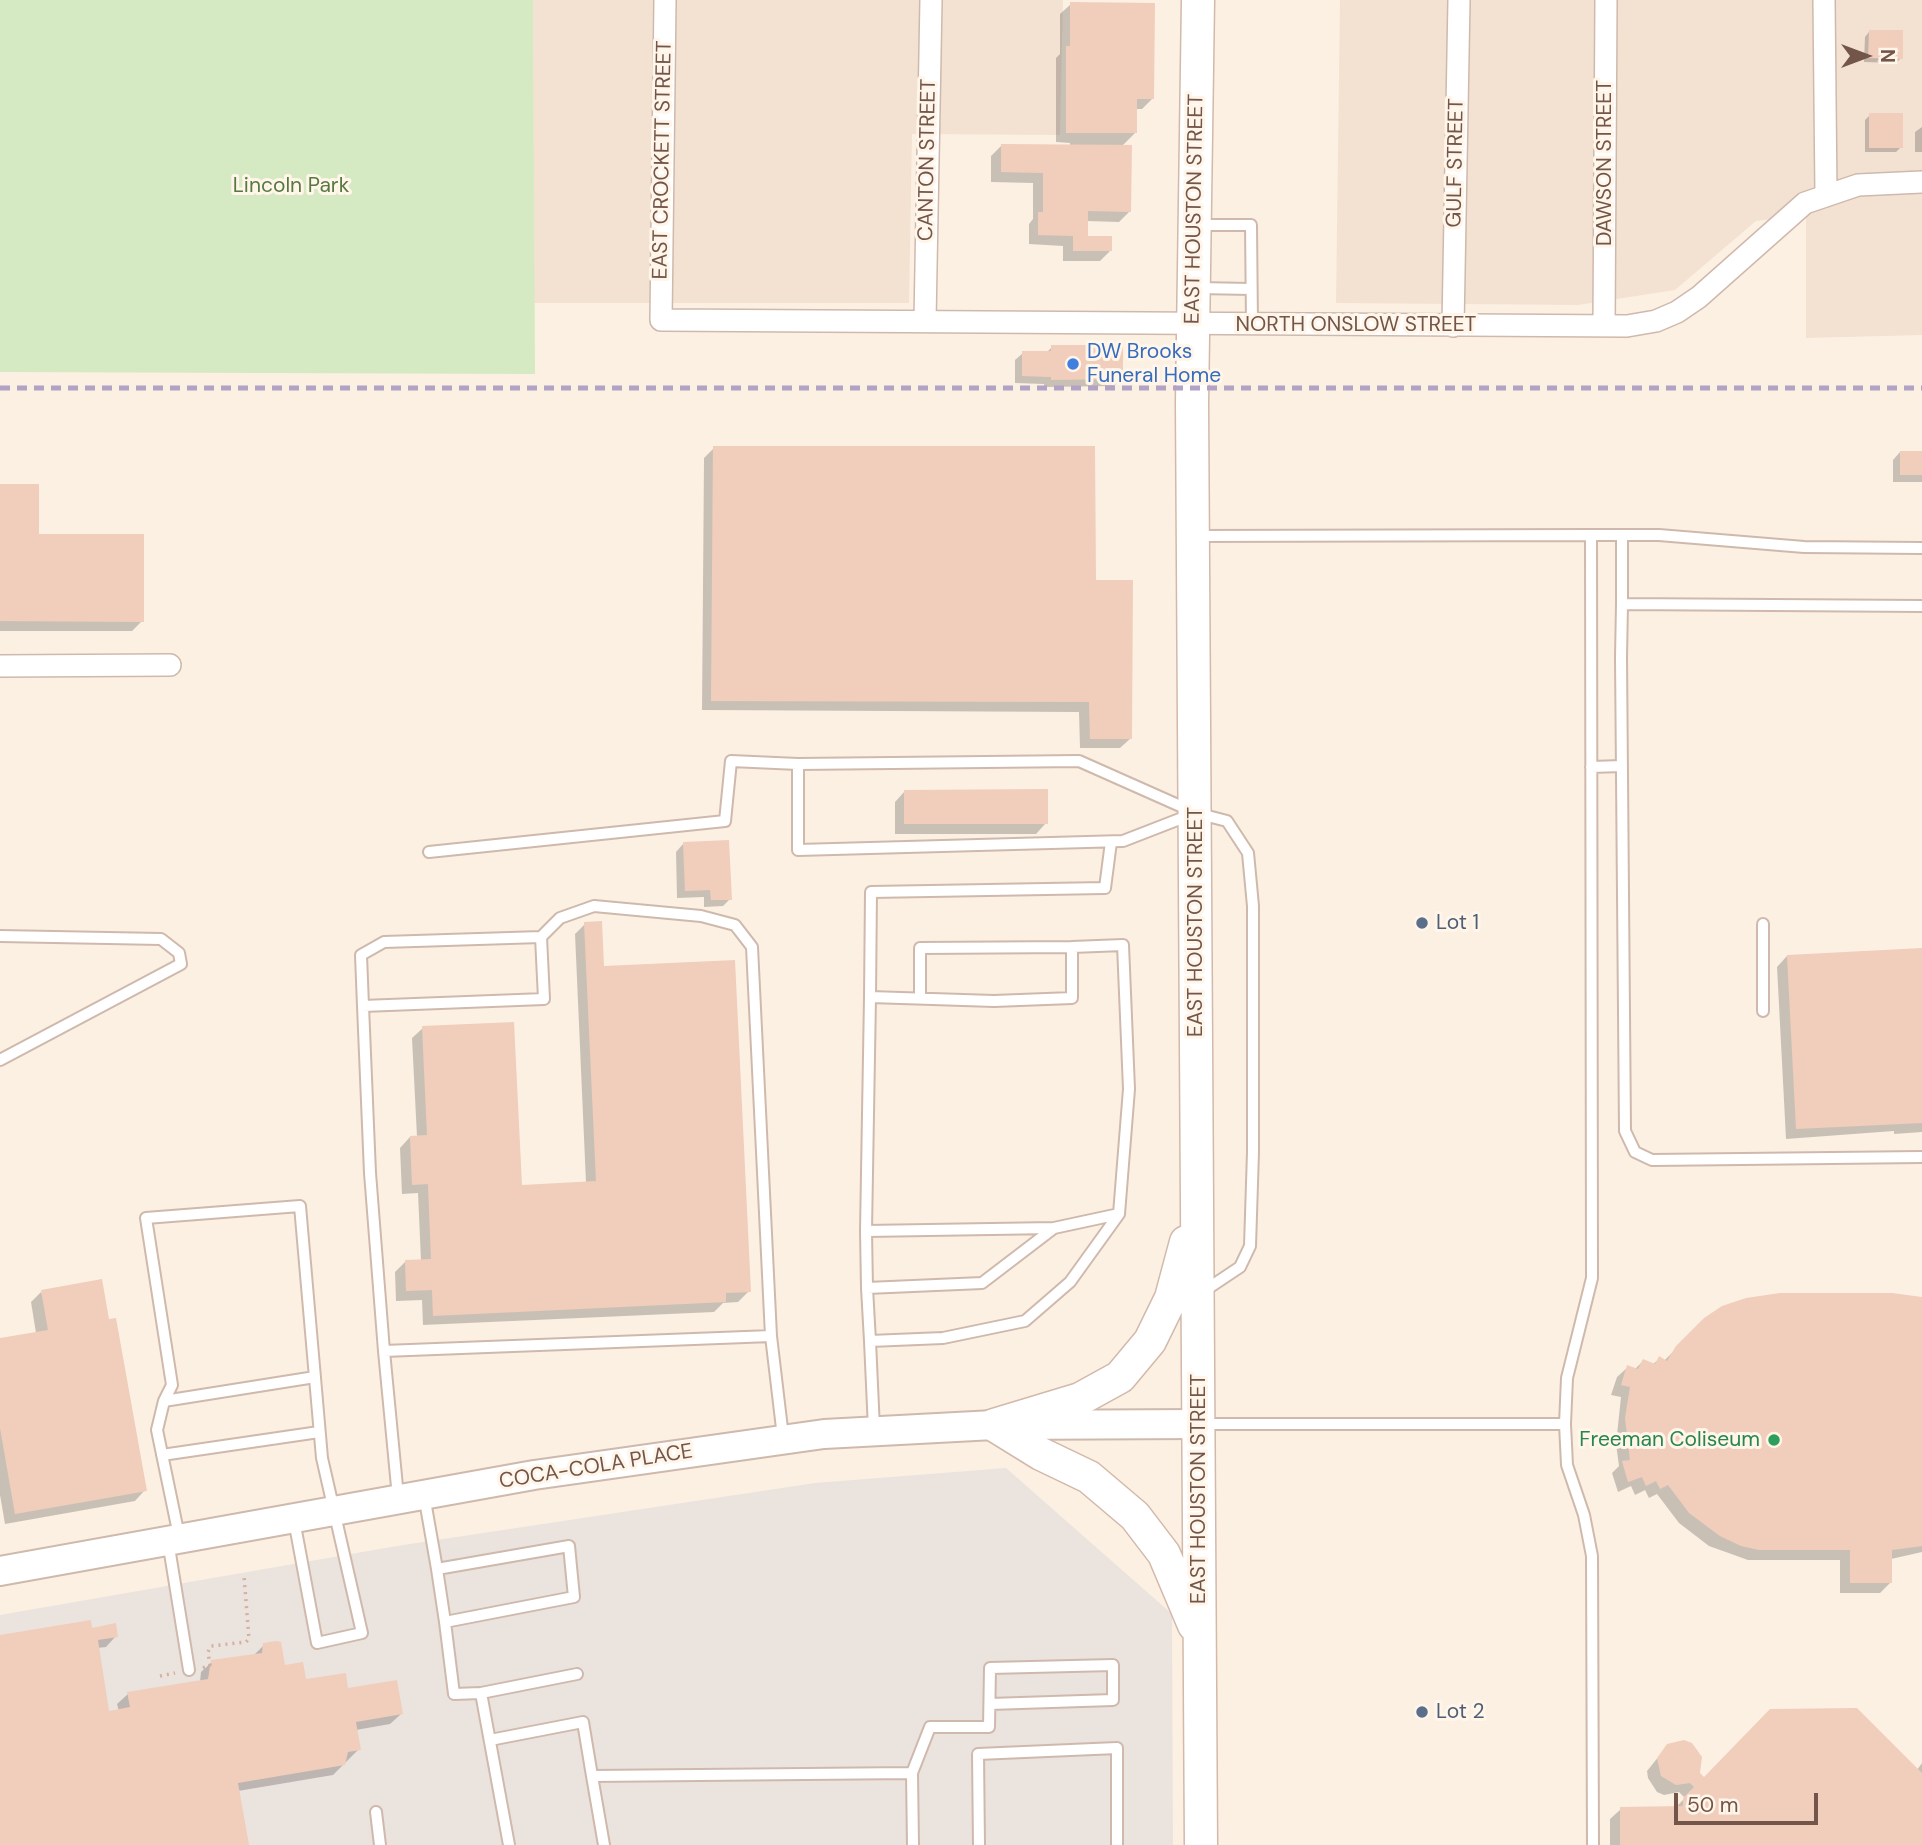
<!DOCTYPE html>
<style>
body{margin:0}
#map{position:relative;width:1922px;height:1845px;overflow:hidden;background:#fcf0e3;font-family:"DM Sans",sans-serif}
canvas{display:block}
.north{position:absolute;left:1831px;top:21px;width:70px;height:70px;-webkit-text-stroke:5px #fff5e9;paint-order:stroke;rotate:90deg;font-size:19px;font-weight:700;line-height:28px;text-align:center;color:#73554a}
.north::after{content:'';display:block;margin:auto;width:24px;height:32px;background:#73554a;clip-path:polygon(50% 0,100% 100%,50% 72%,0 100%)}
.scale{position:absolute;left:1674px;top:1793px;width:144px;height:32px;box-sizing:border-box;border:4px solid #73554a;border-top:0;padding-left:9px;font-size:21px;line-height:24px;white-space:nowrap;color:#73554a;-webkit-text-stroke:5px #fff5e9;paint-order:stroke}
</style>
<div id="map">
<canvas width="1922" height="1845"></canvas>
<div class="north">N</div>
<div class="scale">50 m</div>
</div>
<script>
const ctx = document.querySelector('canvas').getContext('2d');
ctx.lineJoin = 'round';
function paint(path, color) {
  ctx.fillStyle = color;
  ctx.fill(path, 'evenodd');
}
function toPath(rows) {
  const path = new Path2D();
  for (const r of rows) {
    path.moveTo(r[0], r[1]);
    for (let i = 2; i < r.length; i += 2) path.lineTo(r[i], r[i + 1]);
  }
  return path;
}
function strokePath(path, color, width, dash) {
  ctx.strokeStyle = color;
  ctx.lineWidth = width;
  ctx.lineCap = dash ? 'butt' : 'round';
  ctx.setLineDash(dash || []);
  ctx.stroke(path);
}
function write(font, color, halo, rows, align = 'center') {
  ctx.font = font + ' "DM Sans",sans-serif';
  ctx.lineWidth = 6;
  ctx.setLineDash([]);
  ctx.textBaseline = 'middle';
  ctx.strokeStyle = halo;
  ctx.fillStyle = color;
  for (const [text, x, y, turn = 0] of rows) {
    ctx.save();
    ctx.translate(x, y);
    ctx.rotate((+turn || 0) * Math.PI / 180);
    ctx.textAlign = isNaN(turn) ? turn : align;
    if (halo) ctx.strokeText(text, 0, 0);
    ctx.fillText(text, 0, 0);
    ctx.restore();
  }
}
paint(toPath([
 [533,0,1063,0,1060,135,912,134,909,303,534,303],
 [1340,0,1922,0,1922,335,1806,338,1806,215,1756,221,1675,290,1578,305,1336,303]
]), '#f3e2d2');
paint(toPath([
 [1006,1468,1172,1614,1173,1845,0,1845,0,1615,397,1546,815,1483]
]), '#ebe3de');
paint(toPath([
 [0,0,533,0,535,374,0,372]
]), '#d5e9c2');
paint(toPath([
 [1071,4,1152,99,1142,109,1136,109,1135,133,1122,146,1130,211,1119,222,1086,221,1086,237,1110,251,1100,261,1063,261,1063,246,1029,244,1029,224,1033,219,1033,183,991,182,991,156,1002,145,1070,146,1070,143,1056,142,1056,58,1060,54,1060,14],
 [1869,32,1901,58,1896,63,1864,62,1865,37],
 [1870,115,1901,147,1896,152,1865,152,1865,120],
 [1922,127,1922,152,1915,152,1915,132],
 [1052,347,1122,379,1114,386,1044,387,1044,384,1015,383,1015,360,1023,353,1046,353],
 [714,448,1094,582,1131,738,1120,748,1080,748,1079,712,702,710,704,458],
 [1900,452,1922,453,1922,482,1893,482,1893,460],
 [0,485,37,535,142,621,132,631,0,631],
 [905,791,1046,823,1036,834,895,834,895,802],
 [683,844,730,899,723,906,704,907,704,897,677,898,676,852],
 [585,924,602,968,749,1291,738,1302,723,1303,714,1312,423,1325,422,1300,396,1301,395,1272,405,1262,421,1261,418,1193,402,1194,400,1148,410,1137,417,1137,412,1038,423,1028,520,1187,586,1183,575,934],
 [1922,949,1922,1132,1894,1134,1894,1131,1786,1139,1777,967,1787,956],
 [41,1292,145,1490,135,1501,5,1524,0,1495,0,1340,36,1333,31,1302],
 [1922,1300,1922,1552,1891,1559,1891,1582,1880,1593,1840,1593,1840,1560,1748,1560,1709,1546,1679,1523,1657,1494,1649,1498,1645,1490,1635,1495,1631,1486,1618,1492,1612,1473,1619,1466,1616,1444,1621,1397,1611,1395,1617,1377,1628,1367,1634,1370,1643,1361,1652,1365,1659,1359,1664,1361,1705,1319],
 [91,1630,116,1636,106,1647,97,1648,108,1713,119,1711,117,1704,128,1694,200,1682,201,1672,212,1662,253,1656,264,1645,284,1667,305,1681,347,1690,401,1714,390,1724,356,1730,359,1749,333,1775,238,1791,247,1845,0,1845,0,1637],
 [1683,1742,1697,1750,1701,1758,1698,1773,1704,1779,1917,1770,1922,1763,1922,1845,1610,1845,1610,1819,1621,1809,1675,1808,1685,1798,1679,1792,1664,1795,1657,1792,1648,1778,1647,1771,1668,1745]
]), '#0003');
paint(toPath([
 [1070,2,1155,3,1154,99,1137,99,1137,133,1066,133,1066,46,1070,46],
 [1869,30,1903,30,1903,59,1868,58],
 [1869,113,1903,113,1903,148,1869,148],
 [1001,144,1132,145,1131,212,1088,211,1088,236,1112,236,1112,251,1073,251,1073,236,1038,235,1038,212,1043,212,1043,173,1001,172],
 [1051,345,1123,345,1123,379,1051,380,1051,377,1022,376,1022,351,1051,351],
 [713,446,1095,446,1096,580,1133,580,1132,739,1090,739,1089,702,711,701],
 [1900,451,1922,451,1922,475,1900,475],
 [0,484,39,484,39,534,144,534,144,622,0,621],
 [1048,789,1048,824,904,824,904,790],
 [729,840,732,900,711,900,710,890,685,891,683,842],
 [602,921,604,966,735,960,751,1292,726,1293,726,1302,433,1316,432,1290,406,1291,405,1260,431,1259,428,1184,412,1185,410,1136,427,1135,422,1026,514,1022,522,1185,596,1181,584,922],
 [1922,948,1922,1123,1796,1129,1787,955],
 [102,1279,109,1319,116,1318,147,1491,15,1514,0,1428,0,1338,48,1330,41,1290],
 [1892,1293,1922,1297,1922,1546,1892,1550,1892,1583,1850,1583,1850,1550,1759,1550,1741,1546,1720,1536,1689,1513,1668,1485,1660,1489,1656,1481,1646,1486,1642,1477,1628,1482,1622,1461,1630,1460,1625,1418,1630,1387,1621,1385,1627,1365,1638,1369,1643,1359,1655,1364,1659,1356,1667,1361,1676,1346,1704,1318,1722,1306,1746,1298,1780,1293],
 [91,1620,92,1628,116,1623,118,1637,98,1640,109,1711,130,1707,127,1692,208,1679,211,1660,262,1653,263,1643,276,1641,281,1642,285,1665,303,1662,306,1679,346,1673,348,1688,397,1680,403,1714,356,1722,361,1750,348,1752,345,1765,238,1783,249,1845,0,1845,0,1635],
 [1857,1708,1922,1773,1922,1845,1620,1845,1620,1807,1683,1806,1683,1798,1694,1787,1690,1783,1676,1785,1661,1776,1657,1758,1667,1744,1684,1740,1692,1743,1702,1757,1700,1773,1704,1777,1770,1709]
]), '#f1cdbb');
const service = toPath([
 [1197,225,1251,225,1252,324],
 [1198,288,1251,289],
 [1591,535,1659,535,1804,547,1922,548],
 [1622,535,1622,604],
 [1195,536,1591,535,1592,1278,1567,1378,1565,1424,1567,1465,1584,1515,1592,1556,1593,1845],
 [1922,606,1622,604,1621,657,1625,1131,1635,1152,1652,1160,1922,1157],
 [1591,767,1622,766],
 [1190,815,1123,841,798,850,798,764,1079,761,1196,813,1227,821,1248,853,1253,906,1253,1152,1250,1246,1240,1267,1201,1293],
 [429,852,725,821,731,761,798,764],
 [1763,924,1763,1011],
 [0,936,161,939,179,953,181,964,0,1060],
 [541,937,560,918,594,906,701,916,735,925,752,947,771,1336],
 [1072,947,1123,945,1129,1089,1119,1214,1070,1282,1025,1321,943,1338,870,1341,867,1288,982,1283,1054,1228,1119,1214],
 [920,998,920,948,1072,947,1072,998,994,1001,870,997,871,892,1105,888,1111,842],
 [363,1006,544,999,541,937,384,942,361,955,363,1006,370,1173,384,1351],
 [866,1231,870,997],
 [867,1288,866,1231,1054,1228],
 [870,1341,874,1429],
 [164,1401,315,1377],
 [1200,1424,1565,1424],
 [162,1455,319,1432],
 [424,1495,437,1569,445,1622,574,1597,569,1546,437,1569],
 [398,1497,384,1351,771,1336,783,1437],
 [179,1536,157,1430,164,1401,172,1385,146,1218,300,1206,322,1458,362,1633,317,1643,294,1520],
 [168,1541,189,1670],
 [445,1622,454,1694,481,1693],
 [490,1740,583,1722,592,1776],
 [912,1773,913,1845],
 [376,1812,380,1845],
 [509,1845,481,1693,577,1674],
 [604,1845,592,1776,912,1773,930,1727,989,1727,990,1668,1113,1665,1113,1700,990,1704],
 [979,1845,978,1754,1117,1748,1117,1845]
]);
const minor = toPath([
 [665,0,661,320,1627,326,1656,321,1677,312,1699,297,1805,203,1858,185,1922,182],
 [1824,0,1826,195],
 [925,320,931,0],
 [1453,326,1459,0],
 [1604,326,1606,0],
 [0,666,170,665]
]);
const tertiary = toPath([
 [0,1571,534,1475,824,1434,994,1425,1200,1424]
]);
const secondary = toPath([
 [1198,0,1192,403,1201,1845],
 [994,1425,1080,1399,1120,1377,1150,1341,1171,1298,1186,1242],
 [994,1425,1041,1454,1089,1477,1135,1516,1164,1554,1194,1625]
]);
strokePath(service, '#cfb9ad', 14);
strokePath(minor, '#cfb9ad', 24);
strokePath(tertiary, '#cfb9ad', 32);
strokePath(secondary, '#d2b9aa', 35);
strokePath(toPath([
 [203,1668,210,1665,208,1652,211,1646,246,1642,249,1639,244,1576],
 [160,1676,175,1673]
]), '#d5b09f', 3.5, [2, 5]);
strokePath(service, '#fff', 10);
strokePath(minor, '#fff', 21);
strokePath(tertiary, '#fff', 28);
strokePath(secondary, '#fff', 32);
strokePath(toPath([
 [0,388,1922,388]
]), '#b2a2c5', 5, [10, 7]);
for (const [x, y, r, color] of [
 [1073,364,7,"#3f7fe0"],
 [1422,923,7,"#5c6f8a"],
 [1774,1440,7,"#2e9e5b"],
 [1422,1712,7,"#5c6f8a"]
]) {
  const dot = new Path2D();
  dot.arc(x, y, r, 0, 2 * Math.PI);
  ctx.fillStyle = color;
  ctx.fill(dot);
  strokePath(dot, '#fff5e9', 2.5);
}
write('21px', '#73554a', '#fff5e9', [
 ["EAST CROCKETT STREET",663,160,-89],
 ["CANTON STREET",928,160,-89],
 ["GULF STREET",1456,163,-89],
 ["DAWSON STREET",1605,163,-90],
 ["EAST HOUSTON STREET",1195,209,-89],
 ["NORTH ONSLOW STREET",1356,325],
 ["EAST HOUSTON STREET",1196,922,-90],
 ["COCA-COLA PLACE",596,1467,-9],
 ["EAST HOUSTON STREET",1199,1489,-90]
]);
write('21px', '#567942', '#fff5e9', [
 ["Lincoln Park",291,186]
]);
write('21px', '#366cbe', '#fff5e9', [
 ["DW Brooks",1087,352],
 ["Funeral Home",1087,376]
], 'left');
write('21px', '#4e5e75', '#fff5e9', [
 ["Lot 1",1436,923],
 ["Lot 2",1436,1712]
], 'left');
write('21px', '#27864d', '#fff5e9', [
 ["Freeman Coliseum",1760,1440]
], 'right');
</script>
